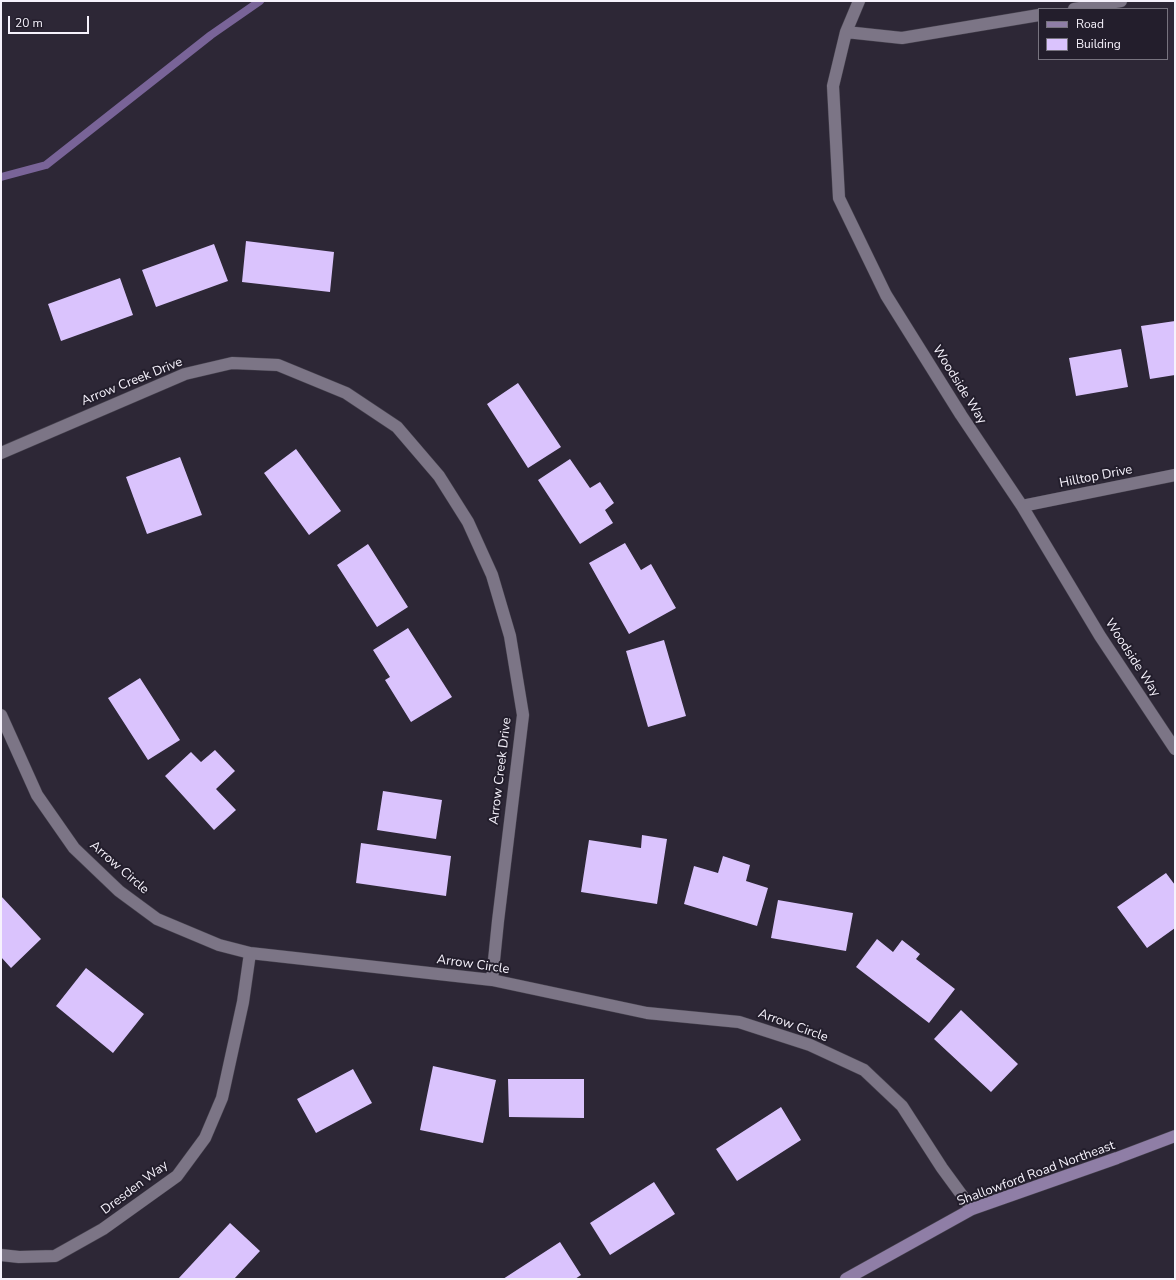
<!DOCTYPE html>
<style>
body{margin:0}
#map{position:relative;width:1176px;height:1280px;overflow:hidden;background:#2d2736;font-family:"Nunito Sans",sans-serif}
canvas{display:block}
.frame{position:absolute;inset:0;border:2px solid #f6f2fc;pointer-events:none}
.legend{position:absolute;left:1038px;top:8px;width:130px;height:52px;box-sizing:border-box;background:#231e2c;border:1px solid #77737f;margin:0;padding:5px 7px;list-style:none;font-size:12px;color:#f6f2fc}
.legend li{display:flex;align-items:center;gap:8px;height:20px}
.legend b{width:20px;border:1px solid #77737f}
.scale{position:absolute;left:8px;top:16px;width:81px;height:18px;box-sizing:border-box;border:2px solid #f6f2fc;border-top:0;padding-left:5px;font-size:12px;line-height:14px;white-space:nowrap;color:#f6f2fc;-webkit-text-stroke:3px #231e2c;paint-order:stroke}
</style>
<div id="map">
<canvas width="1176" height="1280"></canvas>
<div class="frame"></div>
<ul class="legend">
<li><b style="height:5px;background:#8f7ea6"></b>Road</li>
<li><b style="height:11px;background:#dac3fd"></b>Building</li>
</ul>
<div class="scale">20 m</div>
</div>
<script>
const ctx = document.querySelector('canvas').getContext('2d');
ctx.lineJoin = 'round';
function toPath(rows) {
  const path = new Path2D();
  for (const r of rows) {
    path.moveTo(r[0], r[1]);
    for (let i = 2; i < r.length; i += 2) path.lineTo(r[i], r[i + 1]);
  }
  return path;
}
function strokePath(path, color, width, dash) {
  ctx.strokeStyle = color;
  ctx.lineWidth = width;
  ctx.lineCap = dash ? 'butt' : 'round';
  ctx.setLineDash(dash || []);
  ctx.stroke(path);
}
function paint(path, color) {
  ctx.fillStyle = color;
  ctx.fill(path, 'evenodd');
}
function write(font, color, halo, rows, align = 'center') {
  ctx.font = font + ' "Nunito Sans",sans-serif';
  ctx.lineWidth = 4;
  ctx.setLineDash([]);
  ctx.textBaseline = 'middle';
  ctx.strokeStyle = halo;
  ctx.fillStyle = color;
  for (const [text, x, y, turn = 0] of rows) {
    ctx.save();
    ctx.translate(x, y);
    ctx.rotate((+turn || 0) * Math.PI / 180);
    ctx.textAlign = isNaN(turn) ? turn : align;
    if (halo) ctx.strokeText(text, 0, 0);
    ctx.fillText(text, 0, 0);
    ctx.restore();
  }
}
strokePath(toPath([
 [1,177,46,165,211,35,260,1]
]), '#796498', 8);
paint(toPath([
 [246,241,334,252,330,292,242,282],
 [214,244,228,281,156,307,142,270],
 [120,278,133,315,61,341,48,304],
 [1175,321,1175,375,1150,379,1141,326],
 [1121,349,1128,387,1076,396,1069,358],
 [518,383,561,447,528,468,487,404],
 [296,449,341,511,309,535,264,473],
 [180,457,202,515,147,534,126,477],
 [570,459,590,488,600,482,614,503,605,510,613,523,580,544,538,480],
 [625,543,641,570,651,564,676,608,629,634,589,563],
 [368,544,408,607,377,627,337,565],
 [408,628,452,697,411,722,385,680,390,677,373,650],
 [664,640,686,716,648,727,626,651],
 [140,678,180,740,148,760,108,698],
 [215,750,235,771,216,789,236,810,214,830,165,776,191,752,201,762],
 [383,791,442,800,436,839,377,830],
 [642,835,667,839,657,904,581,892,589,840,641,848],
 [361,843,451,856,446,896,356,883],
 [723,856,750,865,746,881,768,888,757,926,684,904,694,866,718,873],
 [1166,873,1175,885,1175,928,1147,948,1117,907],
 [1,896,41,939,11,968,1,957],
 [778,900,853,913,846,951,771,938],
 [877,939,893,952,902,940,920,954,916,959,955,989,929,1023,856,967],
 [86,968,144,1014,113,1053,56,1006],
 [961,1010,1018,1064,991,1092,934,1039],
 [433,1066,496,1080,483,1143,420,1130],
 [353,1069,372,1103,316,1133,297,1099],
 [508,1079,584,1079,584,1118,509,1117],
 [781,1107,801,1140,737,1181,716,1149],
 [654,1182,675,1214,610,1255,590,1223],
 [230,1223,260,1251,234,1279,178,1279],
 [560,1242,581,1275,575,1279,503,1279]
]), '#dac3fd');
const street = toPath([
 [859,1,846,32,833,86,839,198,886,295,961,415,1022,506,1100,636,1175,749],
 [1074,9,1121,1],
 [846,32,902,38,1039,15],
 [1,453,185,374,232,363,278,365,346,393,397,427,439,476,468,522,492,575,510,636,523,715,498,921,492,980],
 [1022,506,1175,475],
 [1,715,37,795,74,848,119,891,157,919,219,945,250,953,492,980,647,1013,739,1022,810,1045,864,1070,902,1106,942,1168,972,1209],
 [1,1255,19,1257,55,1256,103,1229,177,1176,205,1138,222,1098,243,1002,250,953]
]);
const secondary = toPath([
 [846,1279,972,1209,1117,1158,1175,1136]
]);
strokePath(street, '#46424e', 13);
strokePath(secondary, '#46424e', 13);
strokePath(street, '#7c7586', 12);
strokePath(secondary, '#8f7ea6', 12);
write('13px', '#f6f2fc', '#231e2c', [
 ["Arrow Creek Drive",132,382,-22],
 ["Woodside Way",959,385,58],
 ["Hilltop Drive",1096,477,-11],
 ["Woodside Way",1132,658,57],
 ["Arrow Creek Drive",501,771,-83],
 ["Arrow Circle",119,868,41],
 ["Arrow Circle",473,965,8],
 ["Arrow Circle",793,1026,20],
 ["Shallowford Road Northeast",1036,1174,-20],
 ["Dresden Way",135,1188,-37]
]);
</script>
